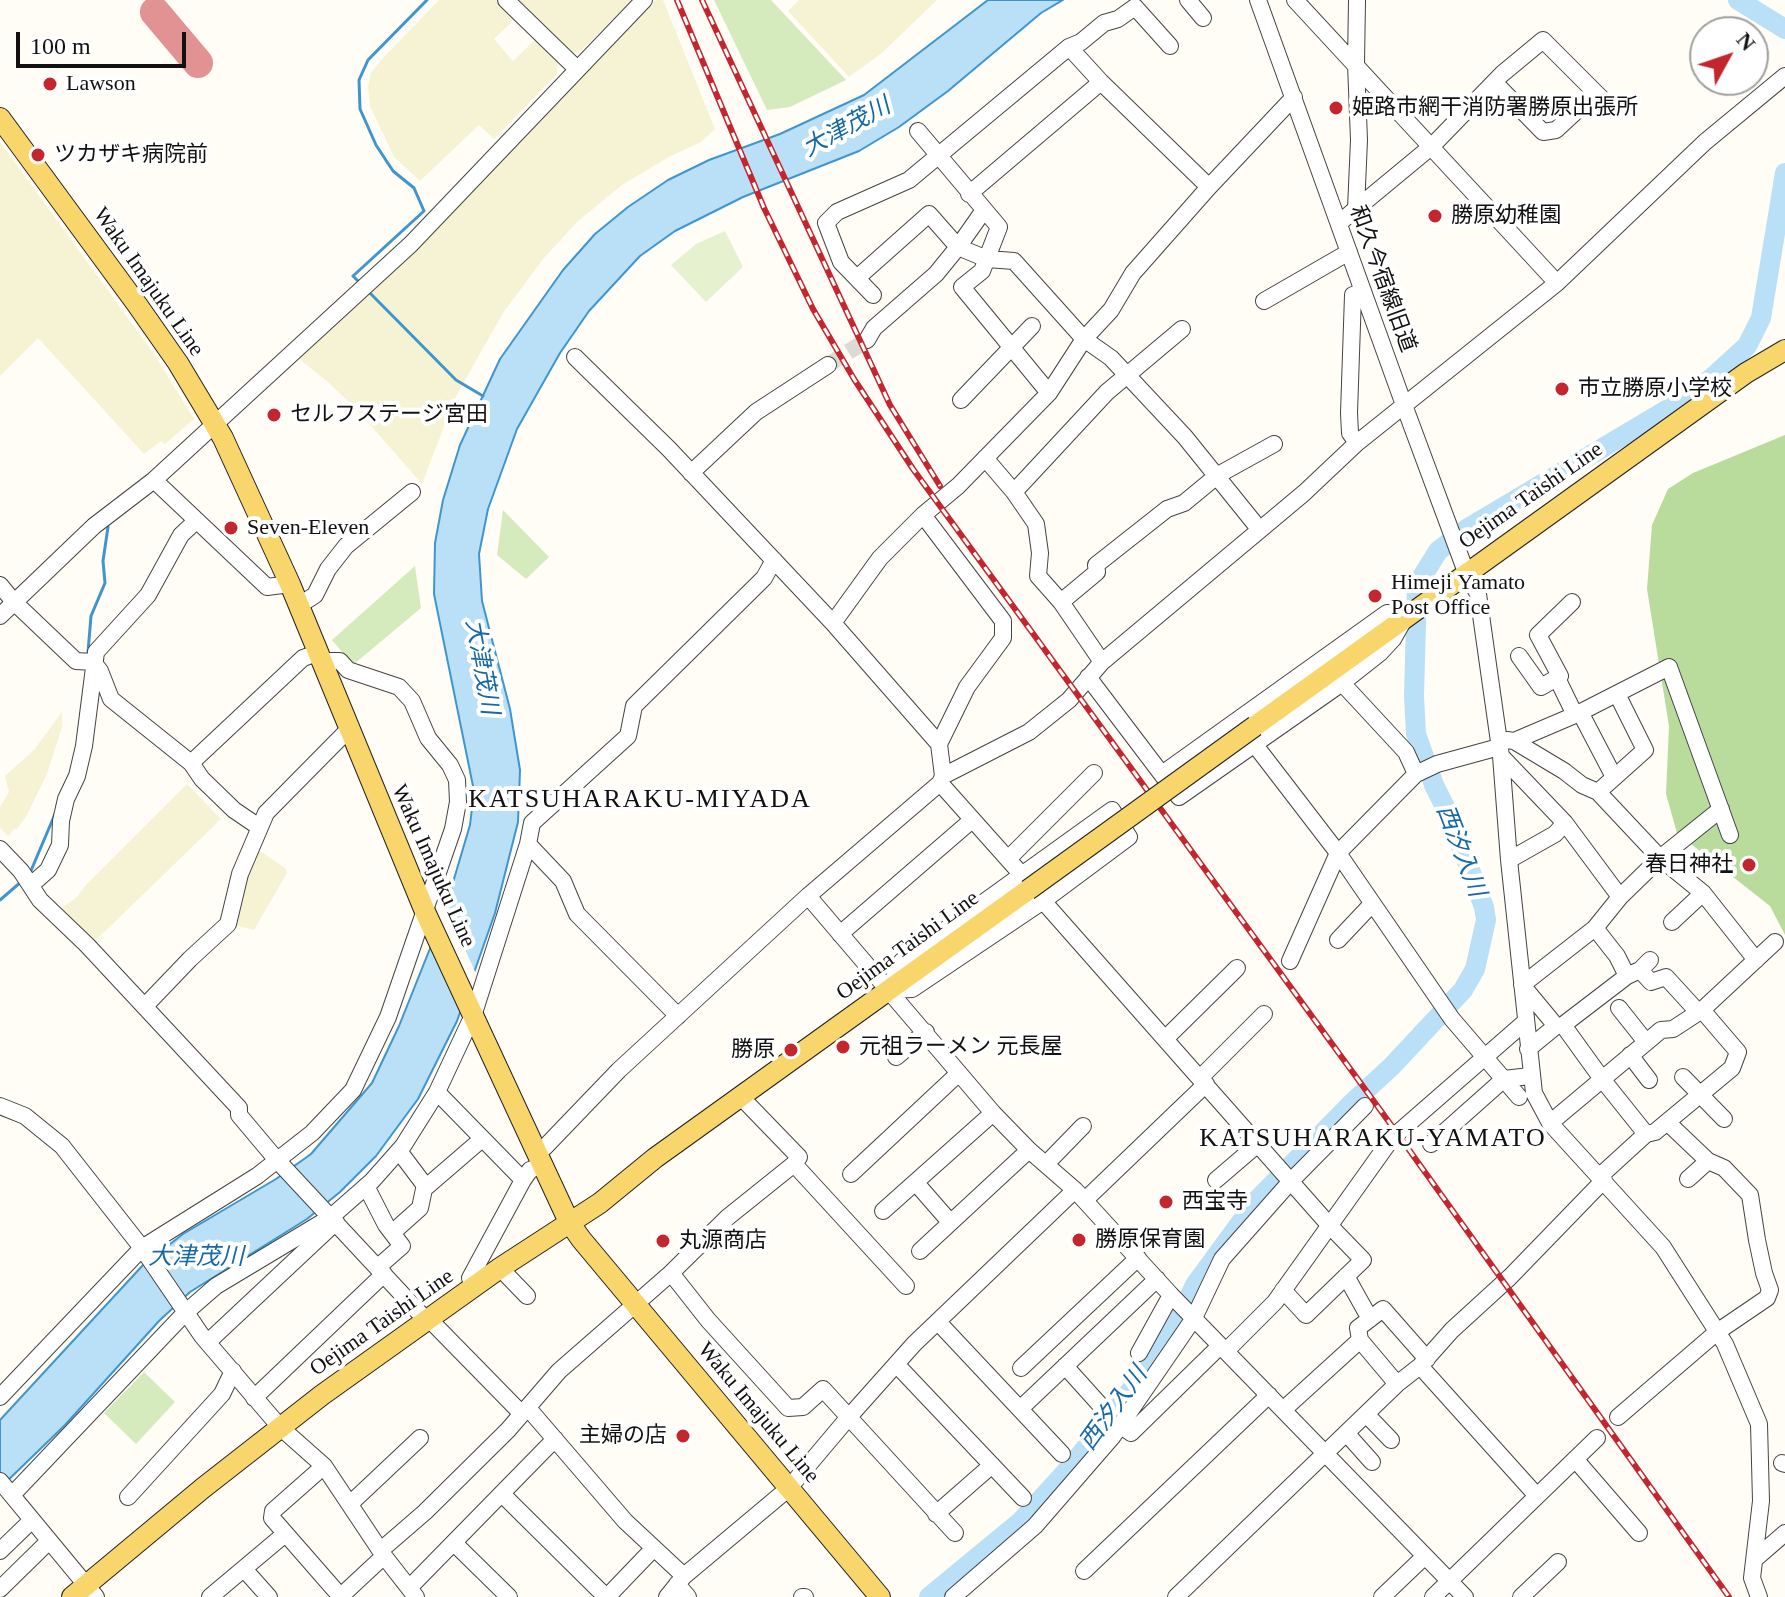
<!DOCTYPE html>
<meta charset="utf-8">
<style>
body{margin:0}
#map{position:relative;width:1785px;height:1597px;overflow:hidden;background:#fffdf5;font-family:"Times New Roman",serif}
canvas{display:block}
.north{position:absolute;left:1689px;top:16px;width:80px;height:80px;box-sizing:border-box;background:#fff;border:2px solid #a0a0a0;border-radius:50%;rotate:50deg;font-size:22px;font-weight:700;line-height:32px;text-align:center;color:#111}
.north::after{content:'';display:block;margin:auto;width:28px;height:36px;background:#c4262e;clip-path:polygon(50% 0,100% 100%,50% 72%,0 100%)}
.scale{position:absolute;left:16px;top:32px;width:170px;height:36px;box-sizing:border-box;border:4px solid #111;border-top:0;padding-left:10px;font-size:24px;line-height:28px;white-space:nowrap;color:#111;-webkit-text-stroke:6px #fff;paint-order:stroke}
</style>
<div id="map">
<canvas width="1785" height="1597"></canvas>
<div class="north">N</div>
<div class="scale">100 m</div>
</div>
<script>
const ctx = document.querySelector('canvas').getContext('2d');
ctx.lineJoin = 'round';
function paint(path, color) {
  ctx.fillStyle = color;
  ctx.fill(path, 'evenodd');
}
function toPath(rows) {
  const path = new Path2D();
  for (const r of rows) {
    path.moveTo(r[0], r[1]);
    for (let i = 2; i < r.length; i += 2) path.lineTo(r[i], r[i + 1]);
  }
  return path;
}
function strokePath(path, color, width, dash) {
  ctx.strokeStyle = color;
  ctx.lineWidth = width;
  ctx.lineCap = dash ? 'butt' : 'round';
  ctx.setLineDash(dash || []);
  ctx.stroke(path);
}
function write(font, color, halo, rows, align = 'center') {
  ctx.font = font + ' "Times New Roman","Noto Sans JP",serif';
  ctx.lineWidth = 8;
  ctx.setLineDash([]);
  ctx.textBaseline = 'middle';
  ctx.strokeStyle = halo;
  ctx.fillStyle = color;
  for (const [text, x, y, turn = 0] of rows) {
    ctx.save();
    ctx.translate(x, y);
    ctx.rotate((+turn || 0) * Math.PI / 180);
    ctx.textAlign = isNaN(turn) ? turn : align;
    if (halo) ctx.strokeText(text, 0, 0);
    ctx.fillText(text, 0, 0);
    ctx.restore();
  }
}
paint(toPath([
 [439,0,496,0,515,19,494,39,513,61,536,39,558,61,557,74,494,139,479,125,420,181,394,157,370,106,368,87,371,73,381,60],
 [518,0,632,0,581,51,571,53],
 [656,0,663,0,715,129,701,142,669,157,622,185,578,221,544,258,503,313,455,398,422,484,358,411,329,383,298,358],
 [799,0,937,0,882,53,849,77,788,11],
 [0,142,154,354,194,419,165,444,161,441,144,454,38,338,0,376],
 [62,712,62,727,47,774,26,817,17,829,14,829,8,836,0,828,0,807,9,792,5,776,34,750],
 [187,784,221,819,92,944,57,911,77,897,85,886],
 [253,846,285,868,287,873,254,930,228,924]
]), '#f6f3d4');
paint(toPath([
 [714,0,771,0,846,80,790,107,767,110],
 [503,510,549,557,526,579,497,555],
 [415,566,421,608,353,665,332,640],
 [144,1372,175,1402,136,1444,104,1413]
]), '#d5ebbd');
paint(toPath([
 [1785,435,1785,935,1770,906,1677,833,1666,794,1669,726,1647,589,1652,525,1668,489,1693,473]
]), '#b9dc9c');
paint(toPath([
 [725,231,743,267,706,302,671,265,696,244]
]), '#e6f2cf');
const water = toPath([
 [988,0,1063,0,1041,13,948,91,899,127,859,151,743,197,675,231,640,256,589,311,560,353,517,429,488,509,479,554,482,601,510,709,520,770,518,822,495,913,457,1021,418,1099,376,1156,340,1192,307,1219,190,1292,159,1321,65,1425,0,1488,0,1420,143,1265,183,1234,276,1179,311,1154,372,1083,399,1026,443,916,470,825,474,791,434,594,435,543,443,500,460,445,500,359,563,270,595,234,628,207,668,180,709,160,780,134,864,95,988,0]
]);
paint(water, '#b9e0f7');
strokePath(water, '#3f96cf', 2);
paint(toPath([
 [443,901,477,976,463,1016,429,942]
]), '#fffdf5');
strokePath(toPath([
 [360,283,353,276,424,211,414,188,393,171,376,145,360,109,359,80,368,60,427,0],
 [368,291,456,380,483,396],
 [88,652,91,616,105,583,103,561,108,527],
 [30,873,55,814],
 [0,900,22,881]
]), '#3f96cf', 3);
strokePath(toPath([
 [1738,0,1785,29],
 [929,1597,1020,1522,1073,1464,1135,1385,1178,1320,1195,1285,1258,1199,1353,1102,1392,1066,1463,990,1475,969,1486,920,1484,907,1450,817,1434,785,1416,734,1414,696,1417,585,1438,551,1468,528,1678,403,1713,377,1747,346,1761,318,1785,173]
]), '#b9e0f7', 20);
strokePath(toPath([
 [155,12,198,63]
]), '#e29292', 30);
strokePath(toPath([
 [828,365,867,340]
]), '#dbdad3', 16, [16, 8]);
const minor = toPath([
 [506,0,576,68],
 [1188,0,1203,18],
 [1258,0,1404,405,1466,572,1478,594,1501,756,1509,860,1534,1093,1550,1123,1663,1247,1725,1344,1759,1424,1761,1501,1752,1578,1759,1597],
 [1295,0,1557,283],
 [1069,47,1101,82,1209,187],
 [1495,83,1543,132,1556,130,1596,93],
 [918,131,999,227,982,271,962,287,1049,393],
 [969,194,1101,82],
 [1356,209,1359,140,1356,64,1357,0],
 [1339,223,1432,146,1502,74,1543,40,1613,110],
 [857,278,929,214,958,247,987,259,1014,261,1084,339,1111,358,1185,437,1260,530],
 [873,295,841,262,826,223,837,212,909,180,1069,47,1081,42,1104,23,1118,19,1135,7,1170,46],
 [1264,301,1349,252],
 [867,340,874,328,936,274,958,247,984,210],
 [575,357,669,449,833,623,939,744,943,776,940,783,1022,875],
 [961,400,1032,326],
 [1357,443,1350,433,1349,413,1353,295,1363,291],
 [985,458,1014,492,1036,524,1040,553,1038,576,1061,602,1102,662],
 [691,473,756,412,828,365],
 [154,480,267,587,290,584],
 [1014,492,1107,392,1182,329],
 [923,515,1003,621,1003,638,967,687,939,744],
 [0,585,14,602,76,661,93,662,100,671,111,699,191,763,303,658,317,653],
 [1061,602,1097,572,1096,565,1167,509,1184,503,1218,475,1274,444],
 [298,606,315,595,328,569,346,546,412,492],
 [0,616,94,526,154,480,411,244,644,0],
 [833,623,880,558,923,515,958,486,1049,393,1084,339,1111,310,1133,273,1209,187,1294,97],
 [1519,656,1541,687,1560,676,1538,635,1572,602],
 [1088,677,1179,797,1342,683,1380,653,1393,639,1406,616,1387,613,1162,774],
 [1557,678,1575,715],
 [1342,683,1406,752,1416,774],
 [1580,712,1614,777],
 [1507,740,1514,741,1564,771,1582,785,1598,792,1660,858,1703,893,1756,960],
 [1514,741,1575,715,1669,667,1730,835],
 [1255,745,1338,853,1452,1019,1519,1097],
 [1501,756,1565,823,1620,897],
 [191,763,202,779,234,810,259,827],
 [943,776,1029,732,1069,700,1102,662,1304,493,1357,443,1557,283,1705,142,1785,76],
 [1598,792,1645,750,1617,694],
 [1112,810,1129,837,1043,901,912,989,888,990,902,961,1112,810],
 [528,844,563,881,577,914,678,1016],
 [0,849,21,871,40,900,87,945,239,1108,239,1115,276,1159,426,1320],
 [1008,859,1094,773],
 [1509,860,1555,834,1565,823],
 [31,885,48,870,60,845,61,821,66,799,77,776,84,746,96,652,148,595,181,535,196,521],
 [808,896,993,1113,1029,1150,1075,1190,1171,1295,1465,1597],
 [1043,901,1330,1226,1363,1260,1306,1315,1283,1290],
 [1672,922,1703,893],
 [1595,928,1617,956,1627,976],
 [840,934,972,820],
 [1338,940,1371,905],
 [1290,961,1338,853,1416,774,1437,764,1499,747],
 [1640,970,1651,982,1666,977,1698,1012],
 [145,1006,190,959,228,924,240,874,266,813,348,730],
 [1619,1008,1646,1042],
 [1702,1010,1738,1052,1732,1068,1655,1132,1646,1134,1602,1079,1563,1025,1556,1026,1522,985,1595,928,1620,897,1660,858,1721,809],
 [1563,1025,1627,976,1640,970,1650,960],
 [1165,1039,1237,968],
 [1528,1049,1556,1026],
 [1630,1055,1649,1080],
 [896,1057,926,1032],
 [1683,1077,1724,1119],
 [1200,1078,1264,1014],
 [437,1092,523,1180],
 [0,1106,25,1116,62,1146,142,1248,202,1336,280,1427,324,1466,384,1556,416,1597],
 [1550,1123,1661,1030,1673,1029,1702,1010,1775,942],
 [1431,1144,1504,1079,1530,1076],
 [399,1151,426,1187],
 [536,1152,545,1147,619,1070,808,896,940,783],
 [1047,1163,1083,1126],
 [794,1164,906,1286],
 [851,1174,959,1073],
 [1600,1176,1646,1134],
 [1688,1179,1708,1161],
 [1216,1180,1258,1144],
 [916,1183,950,1222],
 [366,1186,386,1225,402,1246,378,1267],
 [1085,1200,1206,1084],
 [883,1211,993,1113],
 [392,1233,420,1208,424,1189,482,1139],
 [920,1251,1029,1150],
 [500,1268,527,1296],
 [671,1273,708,1320,788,1408,803,1407,823,1389,955,1533],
 [1346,1276,1370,1319],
 [474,1287,470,1278,523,1180,530,1170,542,1165],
 [428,1318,522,1414],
 [938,1322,1062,1454],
 [208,1342,336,1222],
 [1226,1351,1275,1302,1392,1138,1525,1022],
 [1139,1353,1171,1295],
 [896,1364,1023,1498],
 [1065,1366,1101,1406],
 [1420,1366,1537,1496],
 [1021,1368,1138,1258],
 [1397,1384,1360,1340,1358,1328,1383,1309,1427,1359],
 [0,1397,142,1248,257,1176,312,1133,353,1090,388,1017,453,829,458,802,457,780,450,765,428,738,412,701,399,687,348,670,340,661,320,661],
 [254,1398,384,1274],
 [528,1408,625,1521,684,1576],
 [1020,1409,1157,1279],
 [1283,1410,1360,1340],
 [1366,1414,1391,1440],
 [1618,1417,1717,1332,1767,1298,1770,1290,1764,1273,1757,1240,1750,1195,1724,1168,1708,1161,1667,1122],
 [1120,1425,1131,1433,1220,1346],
 [1347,1434,1372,1462],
 [1575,1459,1639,1533],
 [1782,1463,1785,1464],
 [324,1466,273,1511,272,1518,341,1597],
 [0,1481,96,1597],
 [502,1494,606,1597],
 [12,1495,185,1313,216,1286,331,1217,372,1181,403,1146,437,1092,474,1013,528,844,532,823,628,736,634,706,764,578,774,560],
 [128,1497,222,1394,233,1371],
 [351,1503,420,1438],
 [936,1514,992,1465],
 [454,1543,509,1597],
 [381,1550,425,1512,508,1430,559,1371,671,1273,728,1217,794,1164,799,1157,741,1097],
 [0,1551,32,1520],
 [1755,1559,1785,1533],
 [244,1569,269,1597],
 [1084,1571,1269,1395],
 [677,1584,688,1597],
 [409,1588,555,1439],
 [0,1589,49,1541],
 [341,1596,384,1556],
 [210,1597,285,1534],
 [607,1597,654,1548],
 [667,1597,684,1576,789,1488,848,1418,914,1344,1075,1190],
 [802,1597,805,1597],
 [953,1597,1035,1526,1113,1436,1194,1318,1222,1259,1291,1181,1365,1106],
 [1176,1597,1397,1384,1420,1366,1452,1330,1510,1277,1604,1180],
 [1382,1597,1425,1556],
 [1433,1597,1597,1438],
 [1521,1597,1558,1562]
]);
const major = toPath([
 [0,118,136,303,178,363,223,438,290,584,426,914,569,1222,581,1239,880,1597],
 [1255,726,1746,373,1785,350],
 [72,1597,203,1488,322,1395,500,1268,600,1203,655,1158,1028,890]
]);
strokePath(minor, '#444', 18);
strokePath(major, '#222', 22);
strokePath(minor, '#fff', 16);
strokePath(major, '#f9d66b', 20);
const rail = toPath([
 [677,0,764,208,813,309,854,379,913,469,1397,1133,1729,1597],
 [702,0,890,405,940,486]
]);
strokePath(rail, '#c4262e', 6);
strokePath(rail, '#fff', 3, [9]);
const majorBridge = toPath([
 [1028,890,1255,726]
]);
strokePath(majorBridge, '#222', 22, []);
strokePath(majorBridge, '#f9d66b', 20);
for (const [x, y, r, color] of [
 [50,84,8,"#c4262e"],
 [1336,108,8,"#c4262e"],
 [38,155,8,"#c4262e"],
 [1435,216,8,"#c4262e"],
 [1562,389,8,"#c4262e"],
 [274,415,8,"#c4262e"],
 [231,528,8,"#c4262e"],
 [1375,596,8,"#c4262e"],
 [1749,865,8,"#c4262e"],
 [843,1047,8,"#c4262e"],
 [791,1050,8,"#c4262e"],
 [1166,1202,8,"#c4262e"],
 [1079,1240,8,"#c4262e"],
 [663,1241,8,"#c4262e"],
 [683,1436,8,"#c4262e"]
]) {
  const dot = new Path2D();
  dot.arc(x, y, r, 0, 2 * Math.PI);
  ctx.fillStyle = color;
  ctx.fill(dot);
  strokePath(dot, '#fff', 3);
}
write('22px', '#111', '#fff', [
 ["Lawson",66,84],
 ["姫路市網干消防署勝原出張所",1352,108],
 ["ツカザキ病院前",54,155],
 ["勝原幼稚園",1451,216],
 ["市立勝原小学校",1578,389],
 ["セルフステージ宮田",290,415],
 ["Seven-Eleven",247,528],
 ["Himeji Yamato",1391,583],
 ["Post Office",1391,608],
 ["春日神社",1733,865,"right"],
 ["元祖ラーメン 元長屋",859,1047],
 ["勝原",775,1050,"right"],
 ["西宝寺",1182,1202],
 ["勝原保育園",1095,1240],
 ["丸源商店",679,1241],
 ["主婦の店",667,1436,"right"]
], 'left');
write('22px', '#111', '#fff', [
 ["和久今宿線旧道",1382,279,70],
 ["Waku Imajuku Line",148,282,55],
 ["Oejima Taishi Line",1531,496,-35],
 ["Waku Imajuku Line",433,866,66],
 ["Oejima Taishi Line",908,946,-36],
 ["Oejima Taishi Line",382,1323,-35],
 ["Waku Imajuku Line",758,1413,50]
]);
write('italic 24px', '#1768a6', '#fff', [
 ["大津茂川",847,128,-29],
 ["大津茂川",481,667,80],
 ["西汐入川",1460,851,69],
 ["大津茂川",196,1258],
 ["西汐入川",1114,1409,-54]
]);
ctx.letterSpacing = '2px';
write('26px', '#111', '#fff', [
 ["KATSUHARAKU-MIYADA",640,800],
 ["KATSUHARAKU-YAMATO",1373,1139]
]);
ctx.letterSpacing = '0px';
</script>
